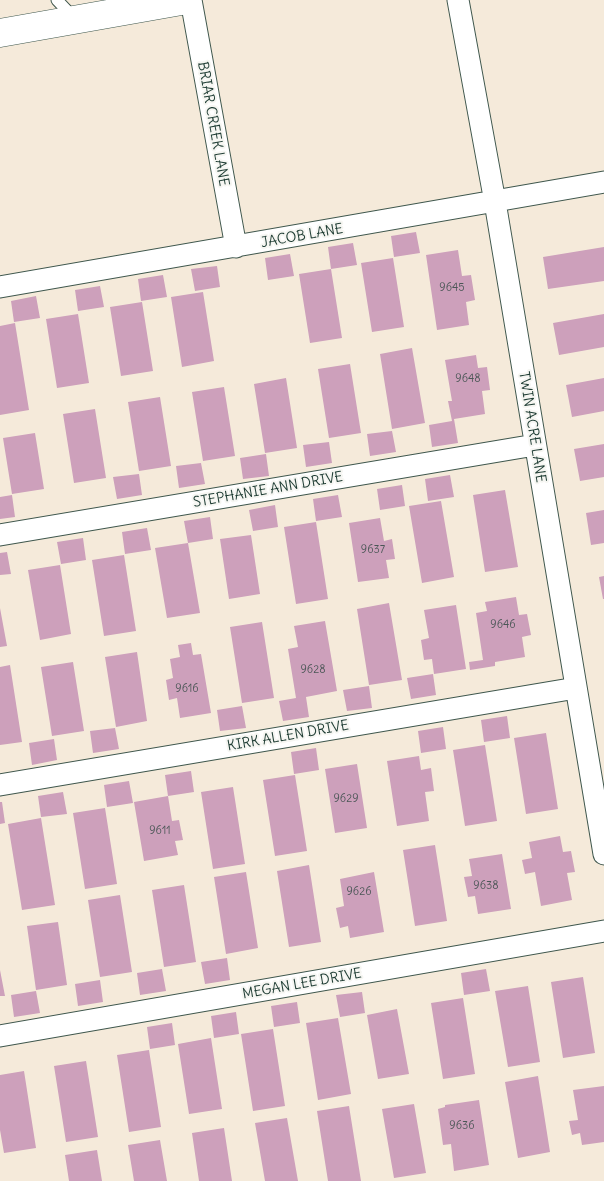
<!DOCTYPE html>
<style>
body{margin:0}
canvas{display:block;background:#f5eada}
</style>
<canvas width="604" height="1181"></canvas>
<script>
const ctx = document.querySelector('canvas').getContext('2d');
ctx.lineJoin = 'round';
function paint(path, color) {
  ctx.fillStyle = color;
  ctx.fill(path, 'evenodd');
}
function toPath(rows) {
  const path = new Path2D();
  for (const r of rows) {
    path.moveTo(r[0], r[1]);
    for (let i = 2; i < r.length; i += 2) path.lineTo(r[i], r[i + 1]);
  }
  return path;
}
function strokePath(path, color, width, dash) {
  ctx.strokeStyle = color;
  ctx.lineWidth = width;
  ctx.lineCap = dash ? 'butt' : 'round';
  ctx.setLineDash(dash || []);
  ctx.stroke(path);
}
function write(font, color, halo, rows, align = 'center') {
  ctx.font = font + ' Delius,sans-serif';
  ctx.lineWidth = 4;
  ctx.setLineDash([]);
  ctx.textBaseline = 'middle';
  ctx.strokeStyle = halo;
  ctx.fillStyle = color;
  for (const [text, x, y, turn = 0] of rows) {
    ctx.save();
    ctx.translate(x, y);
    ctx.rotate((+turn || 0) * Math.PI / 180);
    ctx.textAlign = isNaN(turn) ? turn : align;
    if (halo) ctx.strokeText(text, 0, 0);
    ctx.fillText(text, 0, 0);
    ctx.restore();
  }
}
paint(toPath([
 [416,232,420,253,394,257,391,236],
 [353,243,357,265,331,269,328,247],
 [604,247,604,281,548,289,543,257],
 [458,250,462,276,471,275,475,300,466,302,469,325,437,330,426,255],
 [290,254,294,276,268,280,265,258],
 [393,258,404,327,372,332,361,263],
 [217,266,220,287,195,291,191,269],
 [331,269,342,338,310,343,299,274],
 [163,275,167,297,141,301,138,279],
 [100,286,104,307,78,311,75,290],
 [203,292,214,361,182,367,171,297],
 [36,296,40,318,14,322,11,301],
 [142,302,153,371,121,376,110,307],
 [78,314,89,383,57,388,46,319],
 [604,314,604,347,559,355,553,323],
 [15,323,29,410,0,415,0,326],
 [412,348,425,423,392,429,380,354],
 [476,355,478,368,487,367,490,390,482,391,485,414,454,419,458,443,432,447,429,425,452,421,448,401,452,401,445,360],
 [350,364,361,433,329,438,318,369],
 [286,378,297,448,265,453,254,384],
 [604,378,604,411,572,417,566,385],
 [224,387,235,456,203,461,192,392],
 [160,397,171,466,139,471,128,402],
 [95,409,106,478,74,483,63,414],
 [392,431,396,452,370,456,367,434],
 [35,433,44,489,12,494,3,438],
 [329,442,332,463,306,467,303,445],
 [604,444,604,477,580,481,574,449],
 [266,454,269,476,243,479,240,458],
 [201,463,205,484,179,488,176,466],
 [139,474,142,495,117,499,113,477],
 [450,475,454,497,428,501,425,479],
 [402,485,405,506,380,510,377,489],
 [505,490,518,567,485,572,473,495],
 [12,495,15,517,0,519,0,497],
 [338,495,342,517,316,521,313,499],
 [441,501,454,577,422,583,409,506],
 [275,505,278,527,253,531,249,510],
 [604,510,604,543,591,545,586,513],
 [210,517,213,539,188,543,184,521],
 [380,518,384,541,392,539,395,559,386,560,389,578,358,582,349,523],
 [316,522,328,599,296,604,284,527],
 [147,528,151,550,125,554,122,532],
 [251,535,260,594,229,599,220,539],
 [83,538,86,560,61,564,57,542],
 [188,543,200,613,167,618,155,548],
 [7,552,11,574,0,575,0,553],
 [124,555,136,631,104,636,92,560],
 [60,565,71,634,40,640,28,570],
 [604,576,604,599,603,599,599,577],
 [516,597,519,615,527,614,531,635,522,637,525,657,495,662,495,666,470,670,469,662,483,660,476,613,487,611,485,602],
 [389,603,402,680,369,685,357,609],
 [456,605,466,669,434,674,432,659,424,660,421,640,429,638,424,610],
 [0,608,7,646,0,647],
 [325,621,337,691,306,697,309,717,283,721,279,701,296,698,288,649,298,647,294,626],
 [262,622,274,698,242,703,230,627],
 [191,643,193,655,201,654,211,713,180,718,177,698,169,700,166,680,173,678,170,659,180,657,178,645],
 [137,652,147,721,116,727,105,657],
 [73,662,84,731,52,736,41,667],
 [10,665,22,742,0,745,0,667],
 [433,674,436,695,411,699,407,678],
 [369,686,372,708,347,711,343,690],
 [242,706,246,728,220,731,217,710],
 [507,716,510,738,484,742,481,720],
 [443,727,446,749,421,753,418,731],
 [115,728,119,749,93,753,90,731],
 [546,733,558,809,526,814,514,738],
 [54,739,57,760,32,765,29,743],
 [485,745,497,821,465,826,453,750],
 [316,748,319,770,294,774,291,752],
 [419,756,421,770,431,768,434,791,425,792,429,821,397,826,387,761],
 [357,764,367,828,335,833,325,769],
 [191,771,194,792,168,796,165,775],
 [295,775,307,851,275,856,263,780],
 [129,781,133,803,107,807,104,785],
 [233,787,245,864,213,869,201,792],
 [63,792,67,814,41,817,38,796],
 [168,796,172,821,179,820,183,840,175,841,178,855,144,861,134,802],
 [0,802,2,802,5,823,0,824],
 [105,808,117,884,85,889,73,813],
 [41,818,55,905,22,910,8,824],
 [560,836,563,852,571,851,575,872,567,873,572,900,541,906,535,872,525,874,522,860,532,858,529,842],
 [435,845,447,921,415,926,403,850],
 [502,854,511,909,478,914,475,896,468,897,464,877,472,876,469,859],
 [309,865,321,942,289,947,277,871],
 [246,872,258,948,226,954,214,877],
 [374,872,384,932,350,938,348,926,340,928,336,908,344,906,340,879],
 [184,885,196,962,164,967,152,890],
 [120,895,132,972,100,977,88,900],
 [58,922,67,985,36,990,27,926],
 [227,958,230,980,205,984,201,962],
 [162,969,166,991,140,995,137,973],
 [486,969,490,991,464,995,461,973],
 [0,970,5,996,0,996],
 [583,977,595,1053,563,1058,551,982],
 [100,980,103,1002,78,1006,75,984],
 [528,986,540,1062,508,1067,495,991],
 [36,991,40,1013,14,1017,11,995],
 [362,992,365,1013,340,1017,336,995],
 [463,998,475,1074,443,1079,431,1003],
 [297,1002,300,1023,274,1027,271,1006],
 [397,1009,409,1074,378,1079,367,1015],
 [236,1012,239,1034,214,1038,211,1016],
 [338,1018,351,1094,318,1100,306,1023],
 [172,1023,175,1045,150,1049,147,1027],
 [273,1029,285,1106,253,1111,241,1034],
 [211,1038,222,1109,189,1114,178,1044],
 [149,1050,161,1127,129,1132,117,1055],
 [86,1061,98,1137,66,1142,54,1066],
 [24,1071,36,1148,4,1153,0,1130,0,1075],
 [538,1076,550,1152,518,1158,505,1082],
 [604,1086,604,1142,582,1145,580,1133,572,1135,569,1121,578,1120,573,1090],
 [479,1100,489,1165,454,1171,451,1144,443,1145,438,1109,445,1107,445,1105],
 [414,1104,426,1173,394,1178,382,1109],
 [349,1106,361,1181,328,1181,317,1111],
 [287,1118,298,1181,265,1181,255,1123],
 [224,1128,232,1181,199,1181,192,1133],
 [160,1140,167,1181,134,1181,128,1145],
 [97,1150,102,1181,69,1181,65,1155]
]), '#cda0bb');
const service = toPath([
 [57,0,75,19]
]);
const minor = toPath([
 [191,0,236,247],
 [458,0,495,202,604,854],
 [0,287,604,182],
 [0,535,535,445],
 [0,785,576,688],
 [0,1036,604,931]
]);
const tertiary = toPath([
 [0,33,187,0]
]);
strokePath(service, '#3f574d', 13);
strokePath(minor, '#3f574d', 23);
strokePath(tertiary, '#3f574d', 29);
strokePath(service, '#fff', 11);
strokePath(minor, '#fff', 21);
strokePath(tertiary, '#fff', 28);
write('11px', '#4a5656', null, [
 ["9645",452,288],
 ["9648",468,379],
 ["9637",373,550],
 ["9646",503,625],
 ["9628",313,670],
 ["9616",187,689],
 ["9629",346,799],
 ["9611",160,831],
 ["9638",486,886],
 ["9626",359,892],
 ["9636",462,1126]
]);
write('14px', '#1f3d34', '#f6f6f2', [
 ["BRIAR CREEK LANE",213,124,80],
 ["JACOB LANE",302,236,-10],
 ["TWIN ACRE LANE",532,427,81],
 ["STEPHANIE ANN DRIVE",268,490,-10],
 ["KIRK ALLEN DRIVE",288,736,-10],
 ["MEGAN LEE DRIVE",302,984,-10]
]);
</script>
